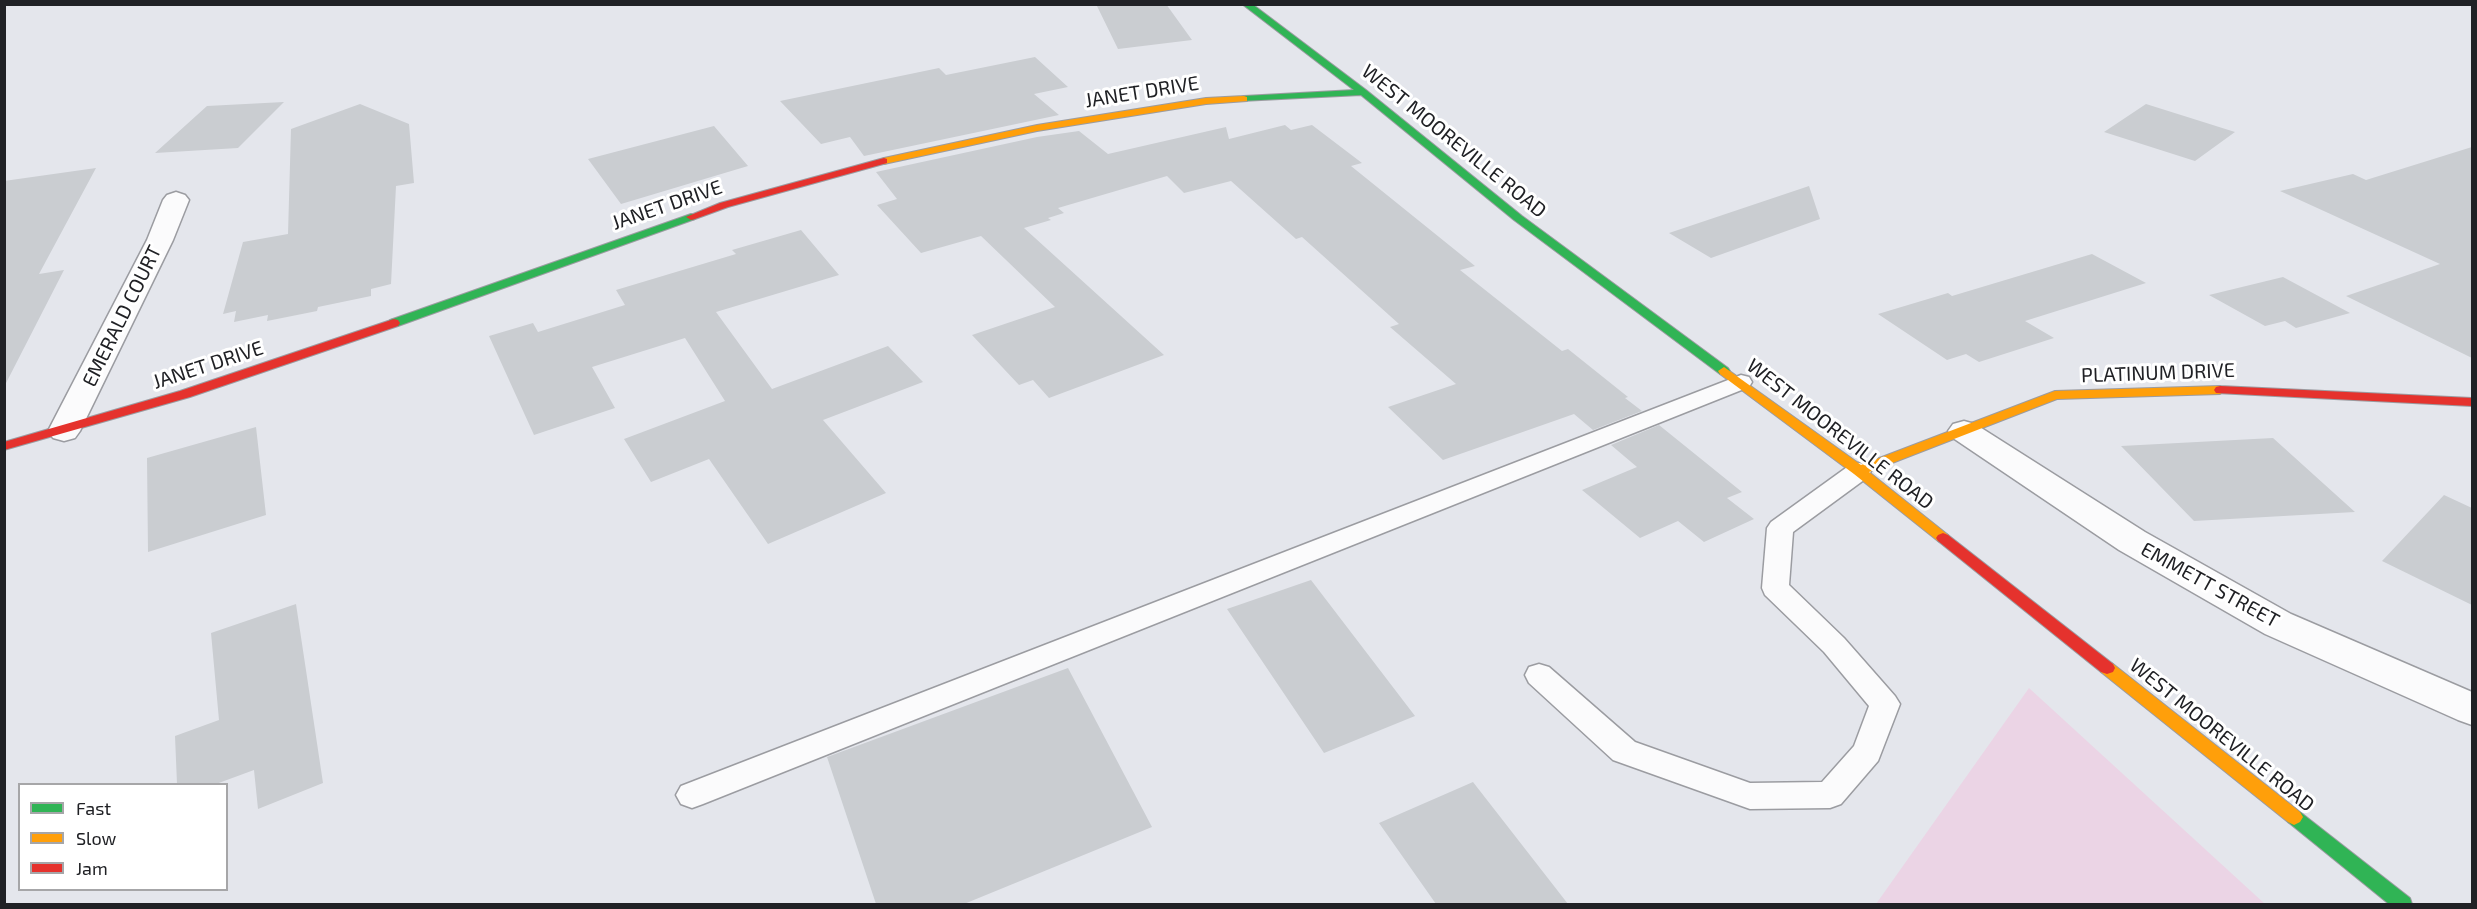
<!DOCTYPE html>
<style>
body{margin:0}
#map{position:relative;width:2477px;height:909px;overflow:hidden;background:#e4e6ec;font-family:"Exo 2",sans-serif}
canvas{display:block}
.frame{position:absolute;inset:0;border:6px solid #202125;pointer-events:none}
.legend{position:absolute;left:18px;top:783px;width:210px;height:108px;box-sizing:border-box;background:#fff;border:2px solid #a6a6a8;margin:0;padding:8px 10px;list-style:none;font-size:18px;color:#202125}
.legend li{display:flex;align-items:center;gap:12px;height:30px}
.legend b{width:30px;border:2px solid #a6a6a8}
</style>
<div id="map">
<canvas width="2477" height="909"></canvas>
<div class="frame"></div>
<ul class="legend">
<li><b style="height:8px;background:#30b455"></b>Fast</li>
<li><b style="height:8px;background:#ff9f0a"></b>Slow</li>
<li><b style="height:8px;background:#e5322d"></b>Jam</li>
</ul>
</div>
<script>
const ctx = document.querySelector('canvas').getContext('2d');
ctx.lineJoin = 'round';
function paint(path, color) {
  ctx.fillStyle = color;
  ctx.fill(path, 'evenodd');
}
function toPath(rows) {
  const path = new Path2D();
  for (const r of rows) {
    path.moveTo(r[0], r[1]);
    for (let i = 2; i < r.length; i += 2) path.lineTo(r[i], r[i + 1]);
  }
  return path;
}
function strokePath(path, color, width, dash) {
  ctx.strokeStyle = color;
  ctx.lineWidth = width;
  ctx.lineCap = dash ? 'butt' : 'round';
  ctx.setLineDash(dash || []);
  ctx.stroke(path);
}
function write(font, color, halo, rows, align = 'center') {
  ctx.font = font + ' "Exo 2",sans-serif';
  ctx.lineWidth = 6;
  ctx.setLineDash([]);
  ctx.textBaseline = 'middle';
  ctx.strokeStyle = halo;
  ctx.fillStyle = color;
  for (const [text, x, y, turn = 0] of rows) {
    ctx.save();
    ctx.translate(x, y);
    ctx.rotate((+turn || 0) * Math.PI / 180);
    ctx.textAlign = isNaN(turn) ? turn : align;
    if (halo) ctx.strokeText(text, 0, 0);
    ctx.fillText(text, 0, 0);
    ctx.restore();
  }
}
paint(toPath([
 [2029,688,2265,904,1876,904]
]), '#ebd4e5');
paint(toPath([
 [1096,4,1166,4,1192,40,1118,49],
 [1035,57,1068,87,1034,94,1059,115,864,156,850,137,821,144,780,101,939,68,946,75],
 [284,102,238,148,155,153,207,106],
 [360,104,409,124,414,183,396,186,391,284,371,289,371,296,318,307,317,311,267,321,268,315,234,322,236,311,223,314,243,242,288,234,291,129],
 [2146,104,2235,132,2195,161,2104,132],
 [1285,125,1291,130,1312,125,1362,163,1351,166,1475,266,1460,270,1562,351,1568,349,1628,397,1625,398,1642,411,1593,430,1574,414,1443,460,1388,407,1456,384,1390,327,1399,324,1302,237,1296,239,1231,181,1184,193,1167,176,1058,208,1064,213,1048,218,1051,220,1024,228,1164,355,1049,398,1033,380,1019,385,972,335,1055,307,981,236,921,253,877,205,897,199,876,172,1037,137,1079,131,1108,154,1226,127,1229,139],
 [714,126,748,166,621,204,588,159],
 [2472,147,2472,358,2346,296,2440,264,2280,191,2353,174,2366,180],
 [96,168,39,274,64,270,4,387,4,181],
 [1809,186,1820,219,1711,258,1669,233],
 [801,230,839,275,716,312,772,389,888,346,923,382,823,420,886,493,768,544,709,459,651,482,624,439,725,401,685,338,592,367,615,408,534,435,489,336,533,323,538,332,625,305,616,290,736,254,732,250],
 [2092,254,2146,283,2025,321,2054,338,1979,362,1966,354,1947,360,1878,314,1948,293,1952,296],
 [2283,277,2350,313,2296,328,2285,321,2265,326,2209,295],
 [1659,425,1742,492,1727,498,1754,519,1704,542,1678,521,1640,538,1582,490,1637,467,1611,445],
 [256,427,266,515,148,552,147,458],
 [2273,438,2355,512,2194,521,2121,446],
 [2444,495,2472,508,2472,605,2382,561],
 [1311,580,1415,716,1324,753,1227,609],
 [296,604,323,783,258,809,254,770,216,784,177,784,175,736,219,720,211,633],
 [1068,668,1152,827,964,904,876,904,827,757],
 [1473,782,1568,904,1436,904,1379,823]
]), '#cacdd1');
const lane = toPath([
 [1741,375,1749,377,1752,382,1749,387,703,804,692,808,681,804,676,795,681,786,1741,375],
 [1859,463,1868,465,1871,471,1868,477,1793,532,1789,585,1844,638,1895,696,1900,704,1878,761,1841,804,1830,808,1750,809,1613,760,1529,683,1525,675,1529,667,1539,664,1549,667,1635,742,1750,783,1822,782,1854,746,1869,706,1824,652,1765,595,1762,588,1767,528,1771,522,1850,465,1859,463]
]);
const street = toPath([
 [176,192,185,195,189,200,173,240,80,431,75,438,64,441,53,438,48,431,147,240,163,200,167,195,176,192],
 [1964,421,1975,424,2145,532,2291,614,2472,692,2472,725,2458,720,2265,634,2119,550,1953,438,1948,431,1953,424,1964,421]
]);
const fast = toPath([
 [1242,4,1252,4,1366,90,1522,216,1728,368,1730,371,1728,374,1720,374,1514,220,1361,95,1241,101,1241,97,1244,96,1354,90,1242,4],
 [691,214,695,215,695,219,398,326,390,326,388,323,390,320,691,214],
 [2294,809,2300,812,2410,898,2412,904,2389,904,2288,822,2285,817,2288,812,2294,809]
]);
const slow = toPath([
 [1244,96,1247,97,1247,101,1206,104,1037,131,884,164,879,161,884,158,1037,125,1206,98,1244,96],
 [1724,367,1861,465,2055,391,2220,386,2226,390,2220,394,2057,399,1869,472,1948,535,1950,538,1948,541,1943,543,1938,541,1854,474,1720,374,1718,371,1724,367],
 [2107,662,2113,664,2300,812,2303,817,2300,822,2294,825,2288,822,2101,672,2099,668,2101,664,2107,662]
]);
const jam = toPath([
 [884,158,887,159,887,163,728,207,695,219,691,220,686,217,720,203,884,158],
 [394,319,398,320,400,323,398,326,190,397,4,450,4,442,180,391,394,319],
 [2220,386,2472,398,2472,406,2216,393,2214,390,2216,387,2220,386],
 [1943,533,1948,535,2113,664,2115,668,2113,672,2107,674,2101,672,1938,541,1936,538,1938,535,1943,533]
]);
strokePath(lane, '#9b9ca1', 3);
strokePath(street, '#9b9ca1', 3);
strokePath(fast, '#9b9ca1', 2);
strokePath(slow, '#9b9ca1', 2);
strokePath(jam, '#9b9ca1', 2);
paint(lane, '#fbfbfc');
paint(street, '#fbfbfc');
paint(fast, '#30b455');
paint(slow, '#ff9f0a');
paint(jam, '#e5322d');
write('20px', '#202125', '#fff', [
 ["JANET DRIVE",1142,92,-9],
 ["WEST MOOREVILLE ROAD",1454,141,39],
 ["JANET DRIVE",667,205,-19],
 ["EMERALD COURT",122,316,-64],
 ["JANET DRIVE",208,365,-18],
 ["PLATINUM DRIVE",2158,373,-2],
 ["WEST MOOREVILLE ROAD",1840,434,38],
 ["EMMETT STREET",2210,585,29],
 ["WEST MOOREVILLE ROAD",2222,735,39]
]);
</script>
